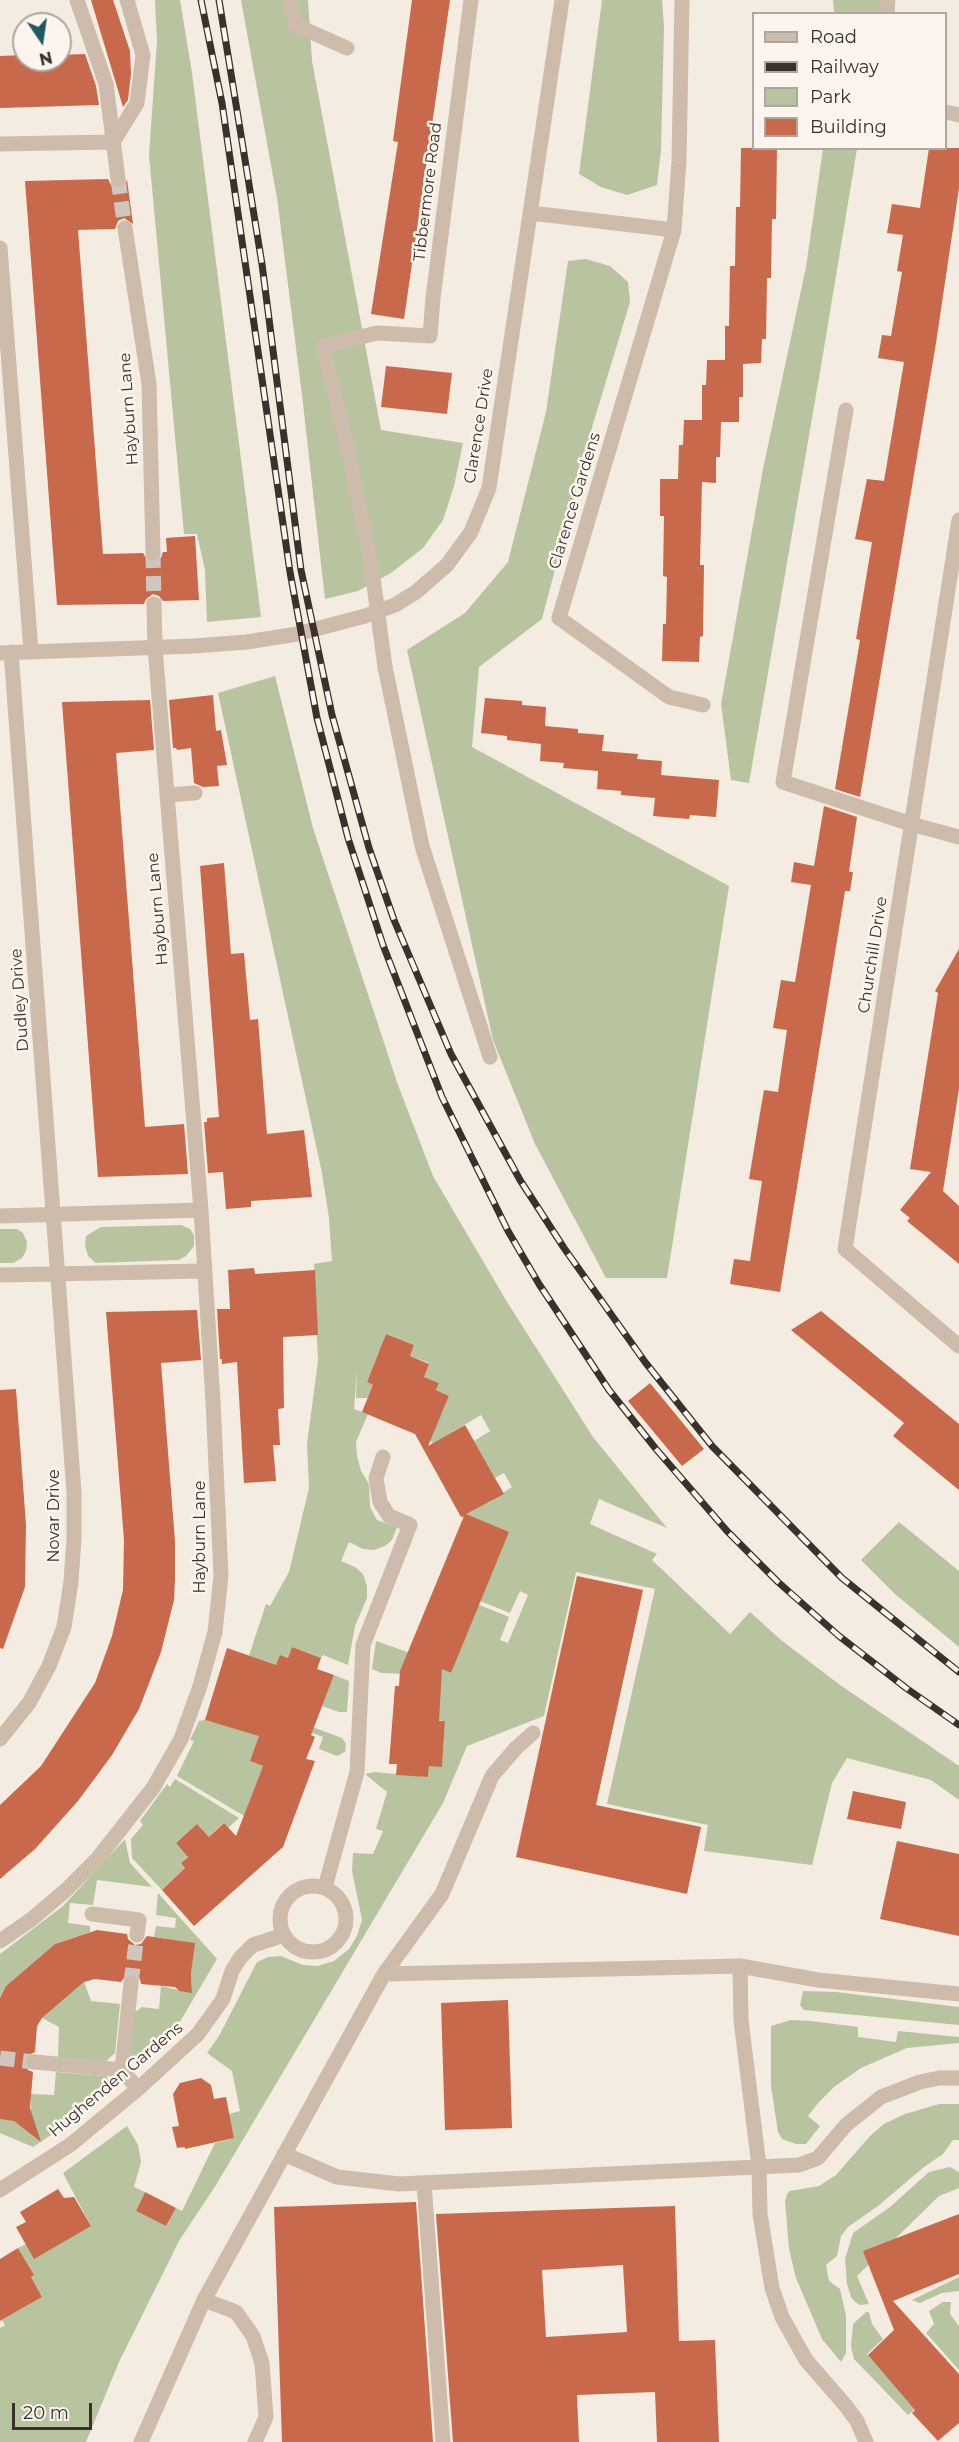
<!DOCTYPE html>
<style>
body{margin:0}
#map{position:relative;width:959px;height:2442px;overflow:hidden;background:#f4ebe1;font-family:Montserrat,sans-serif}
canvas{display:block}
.legend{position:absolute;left:752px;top:12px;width:195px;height:138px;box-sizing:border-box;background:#fbf5ee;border:2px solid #aea6a0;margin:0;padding:8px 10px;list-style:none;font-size:18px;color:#3b302b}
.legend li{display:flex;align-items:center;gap:12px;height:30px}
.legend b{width:30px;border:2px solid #aea6a0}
.north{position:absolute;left:12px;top:12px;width:60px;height:60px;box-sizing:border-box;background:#fbf5ee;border:2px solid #aea6a0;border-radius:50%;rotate:167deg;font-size:16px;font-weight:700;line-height:24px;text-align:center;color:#3b302b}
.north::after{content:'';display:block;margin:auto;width:21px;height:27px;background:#1f5a5e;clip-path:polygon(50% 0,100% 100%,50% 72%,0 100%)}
.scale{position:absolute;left:12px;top:2403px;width:80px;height:27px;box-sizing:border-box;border:3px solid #3b302b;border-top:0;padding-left:8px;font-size:18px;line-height:21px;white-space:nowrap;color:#3b302b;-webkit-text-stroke:4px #fbf5ee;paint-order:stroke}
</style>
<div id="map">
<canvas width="959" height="2442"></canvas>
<ul class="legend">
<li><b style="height:8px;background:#cdbbac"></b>Road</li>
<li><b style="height:8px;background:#3b302b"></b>Railway</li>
<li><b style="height:16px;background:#b8c4a0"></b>Park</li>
<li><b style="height:16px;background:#c8694b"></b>Building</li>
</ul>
<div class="north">N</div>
<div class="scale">20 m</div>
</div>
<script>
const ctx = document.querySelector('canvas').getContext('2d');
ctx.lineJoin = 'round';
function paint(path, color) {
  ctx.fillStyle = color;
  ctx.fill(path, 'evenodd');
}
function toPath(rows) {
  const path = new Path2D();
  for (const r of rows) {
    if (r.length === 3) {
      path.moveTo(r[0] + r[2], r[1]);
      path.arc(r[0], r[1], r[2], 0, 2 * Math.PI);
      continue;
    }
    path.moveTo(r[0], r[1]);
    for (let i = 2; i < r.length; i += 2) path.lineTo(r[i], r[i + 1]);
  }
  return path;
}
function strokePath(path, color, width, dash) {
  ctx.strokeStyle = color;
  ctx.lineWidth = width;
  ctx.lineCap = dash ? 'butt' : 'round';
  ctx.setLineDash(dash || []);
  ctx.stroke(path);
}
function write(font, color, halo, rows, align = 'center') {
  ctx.font = font + ' Montserrat,sans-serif';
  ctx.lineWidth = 5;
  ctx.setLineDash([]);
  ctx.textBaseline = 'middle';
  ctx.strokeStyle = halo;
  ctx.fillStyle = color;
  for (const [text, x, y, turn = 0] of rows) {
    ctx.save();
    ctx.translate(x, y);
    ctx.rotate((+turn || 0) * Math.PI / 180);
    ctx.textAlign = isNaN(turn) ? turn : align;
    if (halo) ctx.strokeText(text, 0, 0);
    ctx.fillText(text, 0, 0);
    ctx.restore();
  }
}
paint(toPath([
 [155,0,180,0,192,73,261,617,207,622,205,570,197,534,184,534,149,155,157,41],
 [241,0,308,0,312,61,381,430,463,443,454,486,443,520,423,548,391,573,358,591,325,599,302,395,277,198],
 [602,0,662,0,664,27,661,150,657,185,627,195,601,187,579,174],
 [833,0,888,0,887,13,834,13],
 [823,149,857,149,821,366,749,783,731,780,721,704,763,469,806,267],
 [586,259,610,266,628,282,630,302,593,424,542,619,479,667,472,747,729,886,667,1278,606,1278,535,1144,493,1040,407,650,465,613,508,562,546,412,568,261],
 [275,676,313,828,398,1085,433,1176,507,1302,593,1437,667,1528,599,1499,590,1524,657,1554,652,1560,730,1634,750,1612,781,1640,840,1685,959,1766,959,1800,931,1780,847,1758,832,1783,812,1865,704,1851,708,1825,607,1804,655,1589,576,1572,544,1716,467,1746,443,1803,216,2185,179,2241,119,2362,86,2442,0,2442,0,2328,5,2325,2,2320,42,2297,31,2277,34,2275,18,2248,26,2244,91,2226,63,2173,127,2126,138,2145,141,2162,134,2187,145,2192,136,2211,166,2226,176,2208,182,2211,215,2143,234,2138,229,2114,240,2111,232,2071,207,2053,219,2036,257,1962,268,1957,281,1956,303,1965,317,1966,334,1961,349,1949,357,1936,362,1920,352,1871,353,1853,373,1854,383,1831,376,1829,387,1792,365,1774,375,1772,428,1777,429,1766,442,1766,445,1721,430,1720,431,1675,382,1673,372,1669,376,1641,416,1655,451,1673,477,1604,509,1617,500,1640,508,1643,528,1595,520,1591,510,1613,480,1601,488,1529,463,1518,459,1513,485,1499,488,1503,512,1487,504,1473,495,1478,474,1441,490,1431,481,1415,449,1434,435,1448,431,1441,426,1439,442,1413,449,1396,436,1390,439,1383,424,1377,429,1363,410,1356,414,1345,386,1334,367,1382,373,1385,368,1398,356,1398,357,1369,354,1409,368,1414,356,1442,357,1456,361,1471,369,1484,370,1507,377,1520,397,1527,392,1540,385,1546,374,1550,363,1549,349,1542,341,1561,355,1567,363,1574,367,1586,367,1598,355,1626,348,1665,323,1655,321,1658,292,1647,288,1658,280,1655,276,1666,272,1712,342,1738,346,1744,345,1752,337,1756,319,1749,323,1737,296,1727,255,1748,250,1761,263,1766,245,1813,251,1820,177,1776,194,1741,190,1740,199,1721,205,1720,226,1726,266,1604,270,1606,289,1572,309,1488,307,1444,318,1361,314,1264,332,1261,329,1218,322,1173,218,693],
 [181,1225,190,1229,194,1235,194,1246,186,1256,178,1260,96,1263,88,1256,85,1245,86,1236,101,1227],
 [0,1229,17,1229,23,1233,27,1242,26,1251,22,1258,13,1263,0,1263],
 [899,1522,959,1571,959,1647,895,1594,861,1560],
 [334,1675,349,1681,347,1712,339,1712,322,1706],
 [175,1779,239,1818,228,1828,223,1823,209,1837,197,1824,184,1836,176,1843,188,1856,181,1863,185,1868,162,1890,132,1858,131,1839,143,1825,140,1821,167,1784,170,1787],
 [125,1839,130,1863,152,1887,97,1880,93,1905,70,1903,68,1923,90,1926,90,1932,55,1944,6,1986,0,1998,0,1954,63,1906],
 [158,1893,217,1959,178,2025,162,2043,136,2065,130,2056,135,2012,142,2007,159,2009,161,1986,187,1992,192,1989,191,1974,194,1943,154,1937,156,1926,175,1928,176,1918,156,1915],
 [84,1982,91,2001,120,2004,115,2053,105,2062,58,2058,59,2027,42,2018],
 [803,1991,836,1992,959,2007,959,2025,804,2010,800,2005],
 [791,2020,811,2021,858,2027,858,2037,896,2042,898,2031,959,2037,959,2043,907,2048,861,2068,834,2087,819,2102,808,2116,820,2126,806,2144,796,2144,782,2139,778,2132,771,2086,771,2026],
 [56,2072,106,2076,112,2086,66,2125,33,2147,0,2133,0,2119,31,2120,31,2094,54,2095],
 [939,2104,959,2104,959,2140,953,2140,943,2154,924,2167,878,2206,848,2227,841,2236,837,2256,826,2265,829,2281,840,2289,846,2316,846,2353,841,2362,822,2339,796,2278,789,2249,785,2201,787,2194,790,2191,819,2186,836,2175,871,2135,884,2124,905,2114],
 [950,2167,959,2172,959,2188,939,2196,857,2276,869,2304,860,2305,854,2301,851,2297,847,2284,845,2259,853,2233,890,2207,929,2172],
 [959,2277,959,2291,942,2293,920,2303,912,2300],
 [943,2302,951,2302,950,2314,959,2326,959,2370,926,2333,934,2324,929,2311],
 [866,2312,869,2312,872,2324,883,2339,867,2354,916,2408,908,2415,854,2359,851,2347,853,2324]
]), '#b8c4a0');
paint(toPath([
 [91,0,113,0,130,51,131,74,128,100,123,107],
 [412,0,450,0,404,319,371,314,398,142,393,141],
 [85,54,96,86,99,105,0,108,0,56,24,55,24,60,60,60,60,55],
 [741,148,777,148,776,219,772,219,771,278,767,278,766,339,762,339,761,363,743,364,743,397,739,397,739,422,721,422,720,457,716,457,716,483,702,482,700,565,704,565,703,636,700,637,699,662,662,661,663,624,666,624,667,577,663,576,664,516,660,516,660,479,678,479,679,445,683,445,684,420,702,420,702,385,706,385,707,360,725,360,725,326,729,326,730,266,735,266,736,207,740,207],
 [929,148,959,148,959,188,936,343,860,797,835,789,860,640,856,639,872,542,855,539,867,479,884,481,904,362,878,358,882,335,891,336,902,272,897,271,903,235,887,233,892,204,920,208],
 [108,179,111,185,119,189,124,186,127,180,133,224,124,218,118,221,115,229,78,230,103,554,143,553,148,561,154,563,161,558,163,552,167,552,166,538,195,536,199,600,163,601,159,596,153,594,146,599,144,604,57,605,25,181],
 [386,366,452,373,447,414,381,407],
 [213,695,216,731,221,730,227,765,217,766,219,786,203,787,194,783,191,748,177,750,176,748,173,748,169,700],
 [485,698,522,701,522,705,546,707,545,726,578,729,578,733,604,735,602,751,638,754,637,759,662,761,661,775,719,780,716,817,690,815,689,819,653,816,655,798,621,795,621,791,597,789,598,771,563,768,564,763,540,761,541,744,507,740,507,736,481,733],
 [150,700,154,750,116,753,145,1127,184,1124,188,1174,98,1177,62,702],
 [824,806,857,817,849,872,853,872,850,891,845,891,780,1292,730,1284,734,1259,750,1261,762,1181,749,1179,760,1113,764,1090,778,1092,787,1030,773,1028,781,980,795,982,811,885,791,882,794,862,814,866],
 [224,863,231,954,244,953,250,1020,258,1019,267,1134,304,1130,312,1197,251,1201,251,1207,226,1209,223,1172,208,1173,204,1122,207,1122,207,1118,219,1117,200,866],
 [959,949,959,1089,943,1191,959,1206,959,1264,907,1221,910,1218,900,1210,931,1172,910,1169,938,993,935,991],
 [254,1268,255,1274,315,1270,318,1335,283,1337,284,1408,278,1409,280,1445,273,1445,276,1481,244,1483,237,1362,222,1364,222,1359,220,1359,217,1309,230,1309,228,1270],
 [197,1310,201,1360,161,1363,175,1541,175,1580,174,1600,161,1652,139,1709,112,1755,78,1801,35,1849,0,1879,0,1805,41,1766,95,1683,112,1636,123,1590,124,1540,106,1312],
 [821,1311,959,1424,959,1490,893,1436,904,1423,791,1330],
 [386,1334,414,1345,410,1356,429,1364,424,1377,439,1383,436,1390,449,1396,428,1446,465,1425,504,1494,466,1514,509,1532,451,1673,442,1669,439,1721,445,1721,442,1767,429,1766,428,1777,396,1775,397,1764,389,1764,395,1686,399,1686,400,1671,464,1516,461,1517,415,1434,362,1412,373,1385,367,1382],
 [650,1383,704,1449,682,1466,628,1401],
 [16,1389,26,1525,25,1587,3,1649,0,1648,0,1390],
 [577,1576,643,1590,596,1805,701,1827,687,1894,516,1857],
 [292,1647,321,1658,317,1669,334,1675,311,1735,315,1737,306,1759,315,1761,283,1847,194,1926,162,1890,185,1868,181,1863,188,1857,176,1843,197,1824,209,1837,224,1823,236,1836,263,1766,250,1761,259,1736,205,1720,227,1648,276,1665,280,1655,288,1658],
 [853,1791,906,1802,901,1829,847,1819],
 [897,1841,959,1854,959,1936,880,1919],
 [97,1930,127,1934,128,1939,135,1945,141,1944,147,1936,195,1943,191,1974,192,1993,179,1991,175,1987,141,1984,140,1979,133,1973,127,1974,121,1982,95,1979,84,1982,42,2018,37,2026,35,2052,26,2056,24,2062,28,2070,33,2072,30,2108,41,2142,14,2121,0,2119,0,1998,6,1986,55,1944],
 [508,2000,512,2128,445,2130,441,2003],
 [201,2078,211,2085,214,2099,226,2097,234,2138,185,2149,185,2147,177,2148,172,2127,179,2126,173,2094,180,2083],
 [58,2189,64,2198,74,2197,91,2226,34,2259,16,2227,26,2222,20,2212],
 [145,2192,176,2208,166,2226,136,2211],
 [416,2202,433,2442,282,2442,274,2207],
 [675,2206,679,2341,715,2340,719,2442,657,2442,655,2392,577,2395,579,2442,453,2442,436,2214],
 [623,2265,627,2332,546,2337,542,2270],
 [959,2214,959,2274,893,2301,959,2374,959,2423,938,2441,912,2413,915,2410,868,2355,894,2330,863,2251],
 [18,2248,34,2275,31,2277,42,2297,0,2321,0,2259]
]), '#c8694b');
strokePath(toPath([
 [118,179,125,228],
 [153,553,154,604],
 [131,1983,137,1935],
 [0,2058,34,2062]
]), '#cfc6bd', 15, [15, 8]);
strokePath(toPath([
 [77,0,106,84,118,179],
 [290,0,295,25,347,48],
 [682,0,679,161,674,230,559,618,669,697,703,705],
 [887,14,888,0],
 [946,112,959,115],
 [113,142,137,103,143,55,127,0],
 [0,144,113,142],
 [531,213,674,230],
 [125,228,149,384,153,553],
 [0,248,31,651],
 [846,410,783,782,911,824,959,837],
 [959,520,845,1249,959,1346],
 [371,563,347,445,323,346,377,333,430,336,433,298,471,0],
 [0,653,194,646,247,642,297,634,365,616,395,605,416,592,447,565,471,532,489,488,562,0],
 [385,667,422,846,490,1057],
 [167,795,195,793],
 [0,1216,201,1210],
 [0,1275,204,1271],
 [0,1739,29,1703,49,1666,64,1627,71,1582,74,1538,74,1492,11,652],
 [313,1919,33],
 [325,1887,357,1772,363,1645,410,1525,389,1516,380,1502,376,1478,383,1457],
 [92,1914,139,1920,137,1935],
 [0,1941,32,1919,66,1890,98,1858,153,1788,181,1739,200,1686,215,1632,221,1576,213,1401,201,1210,155,647,154,604],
 [740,1966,741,2020,759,2166,760,2214,772,2288,782,2317,806,2360,846,2406,857,2421,866,2442],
 [384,1974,442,1894,492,1776,516,1748,533,1733],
 [34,2062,122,2070,138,2089],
 [122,2070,131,1983],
 [284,2154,337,2177,399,2184,799,2165,818,2158,846,2125,881,2097,920,2082,939,2078,959,2078],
 [424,2183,443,2442],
 [0,2190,70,2145,138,2089,198,2034,223,1999,232,1971,240,1958,253,1945,284,1935],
 [204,2300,236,2312,253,2336,262,2363,266,2417,255,2442],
 [141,2442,204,2300,384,1974,740,1966,818,1980,959,1994]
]), '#cdbbac', 15);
const rail = toPath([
 [201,0,222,103,290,572,317,718,348,838,383,945,442,1097,508,1231,539,1284,609,1390,656,1449,727,1531,778,1582,839,1636,906,1688,959,1725],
 [219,0,262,264,301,570,332,715,369,848,394,920,451,1054,520,1180,564,1248,645,1362,712,1446,842,1578,959,1672]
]);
strokePath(rail, '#3b302b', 7);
strokePath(rail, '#fbf5ee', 4.5, [14]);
strokePath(toPath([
 [371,563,385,667]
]), '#cdbbac', 15);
write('16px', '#3b302b', '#fbf5ee', [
 ["Tibbermore Road",428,192,-83],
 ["Hayburn Lane",129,409,-94],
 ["Clarence Drive",479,426,-81],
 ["Clarence Gardens",575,501,-73],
 ["Hayburn Lane",158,909,-95],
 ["Churchill Drive",873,955,-81],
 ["Dudley Drive",20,1000,-94],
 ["Novar Drive",54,1516,-90],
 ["Hayburn Lane",200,1537,-90],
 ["Hughenden Gardens",116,2080,-40]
]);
</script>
